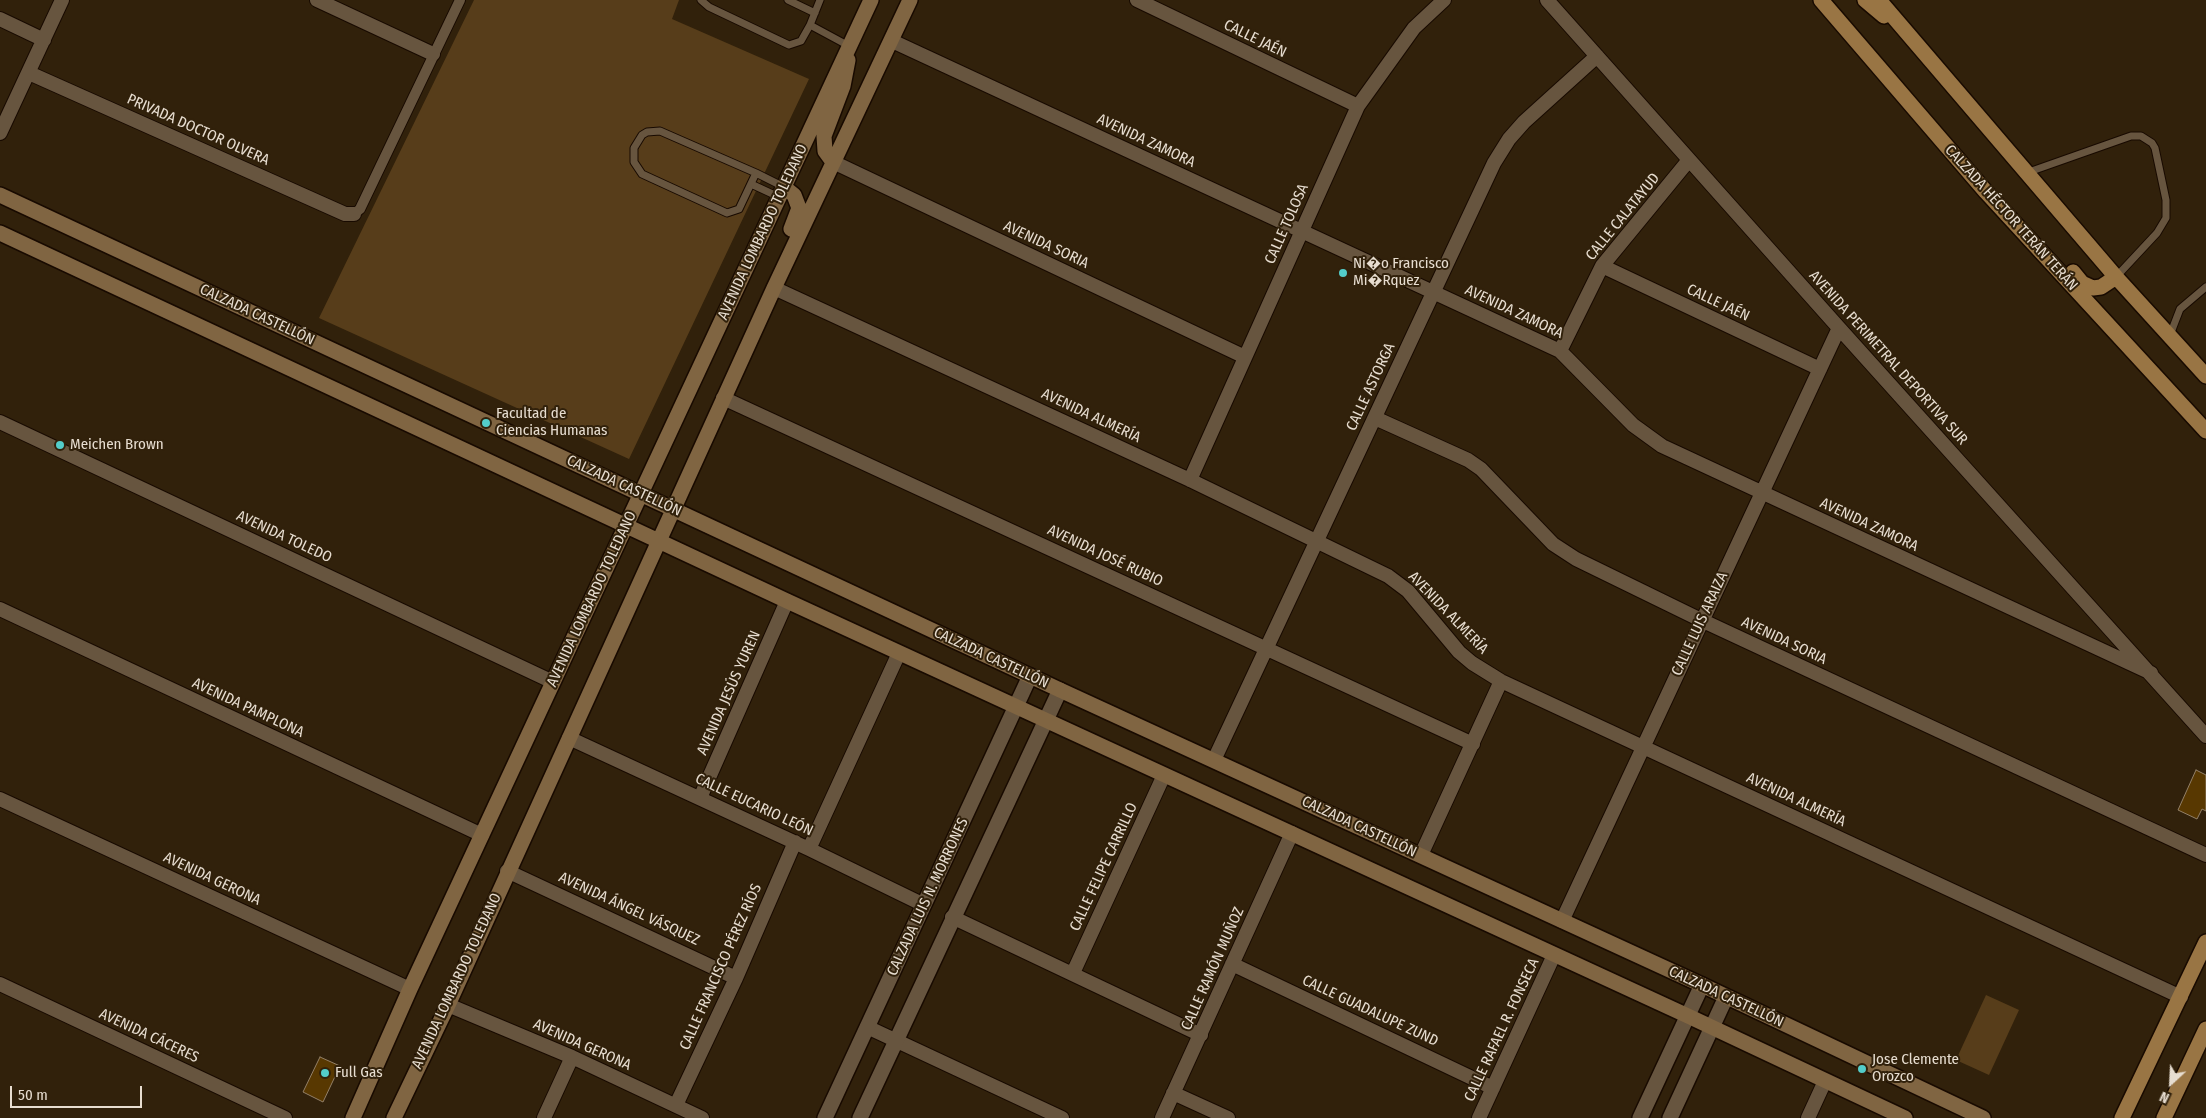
<!DOCTYPE html>
<meta charset="utf-8">
<style>
body{margin:0}
#map{position:relative;width:2206px;height:1118px;overflow:hidden;background:#31210b;font-family:"Fira Sans Condensed",sans-serif}
canvas{display:block}
.north{position:absolute;left:2146px;top:1058px;width:50px;height:50px;-webkit-text-stroke:4px #31210b;paint-order:stroke;rotate:205deg;font-size:14px;font-weight:700;line-height:20px;text-align:center;color:#e7ddd0}
.north::after{content:'';display:block;margin:auto;width:18px;height:22px;background:#e7ddd0;clip-path:polygon(50% 0,100% 100%,50% 72%,0 100%)}
.scale{position:absolute;left:10px;top:1086px;width:132px;height:22px;box-sizing:border-box;border:2px solid #e7ddd0;border-top:0;padding-left:6px;font-size:15px;line-height:18px;white-space:nowrap;color:#e7ddd0;-webkit-text-stroke:4px #31210b;paint-order:stroke}
</style>
<div id="map">
<canvas width="2206" height="1118"></canvas>
<div class="north">N</div>
<div class="scale">50 m</div>
</div>
<script>
const ctx = document.querySelector('canvas').getContext('2d');
ctx.lineJoin = 'round';
function paint(path, color) {
  ctx.fillStyle = color;
  ctx.fill(path, 'evenodd');
}
function toPath(rows) {
  const path = new Path2D();
  for (const r of rows) {
    path.moveTo(r[0], r[1]);
    for (let i = 2; i < r.length; i += 2) path.lineTo(r[i], r[i + 1]);
  }
  return path;
}
function strokePath(path, color, width, dash) {
  ctx.strokeStyle = color;
  ctx.lineWidth = width;
  ctx.lineCap = dash ? 'butt' : 'round';
  ctx.setLineDash(dash || []);
  ctx.stroke(path);
}
function write(font, color, halo, rows, align = 'center') {
  ctx.font = font + ' "Fira Sans Condensed",sans-serif';
  ctx.lineWidth = 4;
  ctx.setLineDash([]);
  ctx.textBaseline = 'middle';
  ctx.strokeStyle = halo;
  ctx.fillStyle = color;
  for (const [text, x, y, turn = 0] of rows) {
    ctx.save();
    ctx.translate(x, y);
    ctx.rotate((+turn || 0) * Math.PI / 180);
    ctx.textAlign = isNaN(turn) ? turn : align;
    if (halo) ctx.strokeText(text, 0, 0);
    ctx.fillText(text, 0, 0);
    ctx.restore();
  }
}
paint(toPath([
 [474,0,679,0,672,19,809,79,629,459,319,318],
 [1986,995,2019,1010,1989,1075,1956,1060]
]), '#573d1a');
const building = toPath([
 [2196,770,2206,775,2206,811,2202,809,2197,819,2178,810,2196,770],
 [320,1057,340,1066,323,1102,303,1092,320,1057]
]);
paint(building, '#583801');
strokePath(building, '#938068', 1);
const service = toPath([
 [701,0,709,7,789,45,801,41,810,25],
 [788,0,815,13],
 [820,0,810,25,849,46],
 [756,173,739,209,727,213,642,174,634,162,634,148,642,135,647,132,660,131,756,173,784,187],
 [2026,173,2131,136,2141,136,2152,143,2155,148,2166,200,2166,218,2157,233,2116,277],
 [751,184,779,197],
 [2170,335,2180,309,2206,287]
]);
const pedestrian = toPath([
 [354,214,360,209,460,0]
]);
const minor = toPath([
 [317,0,433,54],
 [1137,0,1358,106],
 [1547,0,1839,328,2206,736],
 [0,19,44,40],
 [892,41,1560,351,1633,425,1662,446,2151,673],
 [29,73,345,214,354,214],
 [0,133,62,0],
 [833,162,1245,357],
 [1602,266,1820,369],
 [774,288,1190,480,1388,576,1408,591,1459,652,1472,663,1501,681,2181,997],
 [1560,351,1602,266,1689,160],
 [723,398,1473,744],
 [1375,418,1468,460,1481,469,1553,544,1576,559,1701,620,2206,855],
 [0,422,553,682],
 [1190,480,1358,106,1414,28,1444,0],
 [0,609,482,835],
 [569,738,809,849,924,905],
 [1214,760,1494,163,1509,139,1524,122,1597,56],
 [700,798,787,601],
 [0,799,410,989],
 [809,849,899,653],
 [1421,855,1501,681],
 [507,871,736,978],
 [952,917,1201,1035],
 [1562,921,1839,328],
 [1232,964,1493,1088],
 [1073,973,1164,775],
 [0,984,285,1118],
 [448,1005,572,1057,702,1118],
 [867,1027,1062,1118],
 [1173,1093,1228,1118],
 [676,1105,736,978,795,842],
 [544,1118,572,1057],
 [1162,1118,1292,833],
 [1479,1118,1554,955],
 [1808,1118,1825,1081]
]);
const tertiary = toPath([
 [825,1118,1030,676],
 [860,1118,1060,690],
 [1640,1118,1702,985],
 [1670,1118,1726,997]
]);
const secondary = toPath([
 [833,162,825,151,824,136,843,86,848,60],
 [784,187,794,195,799,208,791,229],
 [0,195,1060,690,1702,985,1983,1118],
 [0,233,787,601,1688,1016,1905,1118],
 [353,1118,410,989,871,0],
 [394,1118,448,1005,774,288,910,0]
]);
const primary = toPath([
 [1821,0,1986,192,2206,431],
 [1865,0,1884,16],
 [1879,0,2116,277,2206,376],
 [2073,272,2082,283,2093,288,2101,287,2116,277],
 [2122,1118,2206,942],
 [2164,1118,2206,1029]
]);
strokePath(service, '#180a00', 9);
strokePath(pedestrian, '#180a00', 12);
strokePath(minor, '#180a00', 16);
strokePath(tertiary, '#180a00', 18);
strokePath(secondary, '#180a00', 18);
strokePath(primary, '#180a00', 18);
strokePath(service, '#67553f', 7);
strokePath(pedestrian, '#67553f', 10);
strokePath(minor, '#67553f', 14);
strokePath(tertiary, '#67553f', 15);
strokePath(secondary, '#806542', 15);
strokePath(primary, '#997544', 15);
for (const [x, y, r, color] of [
 [1343,273,5,"#53cdca"],
 [486,423,5,"#53cdca"],
 [60,445,5,"#53cdca"],
 [1862,1069,5,"#53cdca"],
 [325,1073,5,"#53cdca"]
]) {
  const dot = new Path2D();
  dot.arc(x, y, r, 0, 2 * Math.PI);
  ctx.fillStyle = color;
  ctx.fill(dot);
  strokePath(dot, '#31210b', 2);
}
write('15px', '#e7ddd0', '#31210b', [
 ["CALLE JAÉN",1255,39,26],
 ["PRIVADA DOCTOR OLVERA",198,130,24],
 ["AVENIDA ZAMORA",1146,141,25],
 ["CALLE CALATAYUD",1623,217,-51],
 ["CALZADA HÉCTOR TERÁN TERÁN",2011,218,48],
 ["CALLE TOLOSA",1287,224,-66],
 ["AVENIDA LOMBARDO TOLEDANO",763,232,-65],
 ["AVENIDA SORIA",1046,245,25],
 ["CALLE JAÉN",1718,303,25],
 ["AVENIDA ZAMORA",1514,312,25],
 ["CALZADA CASTELLÓN",257,315,25],
 ["AVENIDA PERIMETRAL DEPORTIVA SUR",1888,358,48],
 ["CALLE ASTORGA",1371,387,-65],
 ["AVENIDA ALMERÍA",1091,416,25],
 ["CALZADA CASTELLÓN",624,486,25],
 ["AVENIDA ZAMORA",1869,525,25],
 ["AVENIDA TOLEDO",284,537,25],
 ["AVENIDA JOSÉ RUBIO",1105,556,25],
 ["AVENIDA LOMBARDO TOLEDANO",592,599,-65],
 ["AVENIDA ALMERÍA",1448,613,46],
 ["CALLE LUIS ARAIZA",1700,624,-65],
 ["AVENIDA SORIA",1784,641,25],
 ["CALZADA CASTELLÓN",991,658,25],
 ["AVENIDA JESÚS YUREN",729,693,-66],
 ["AVENIDA PAMPLONA",248,708,25],
 ["AVENIDA ALMERÍA",1796,800,25],
 ["CALLE EUCARIO LEÓN",754,805,25],
 ["CALZADA CASTELLÓN",1359,827,25],
 ["CALLE FELIPE CARRILLO",1104,867,-65],
 ["AVENIDA GERONA",212,879,25],
 ["CALZADA LUIS N. MORRONES",928,897,-65],
 ["AVENIDA ÁNGEL VÁSQUEZ",629,909,25],
 ["CALLE FRANCISCO PÉREZ RÍOS",721,967,-66],
 ["CALLE RAMÓN MUÑOZ",1213,969,-66],
 ["AVENIDA LOMBARDO TOLEDANO",457,981,-65],
 ["CALZADA CASTELLÓN",1726,997,25],
 ["CALLE GUADALUPE ZUND",1370,1011,25],
 ["CALLE RAFAEL R. FONSECA",1502,1030,-65],
 ["AVENIDA CÁCERES",149,1036,25],
 ["AVENIDA GERONA",582,1045,24]
]);
write('15px', '#e7ddd0', '#31210b', [
 ["Ni�o Francisco",1353,264],
 ["Mi�Rquez",1353,281],
 ["Facultad de",496,414],
 ["Ciencias Humanas",496,431],
 ["Meichen Brown",70,445],
 ["Jose Clemente",1872,1060],
 ["Orozco",1872,1077],
 ["Full Gas",335,1073]
], 'left');
</script>
